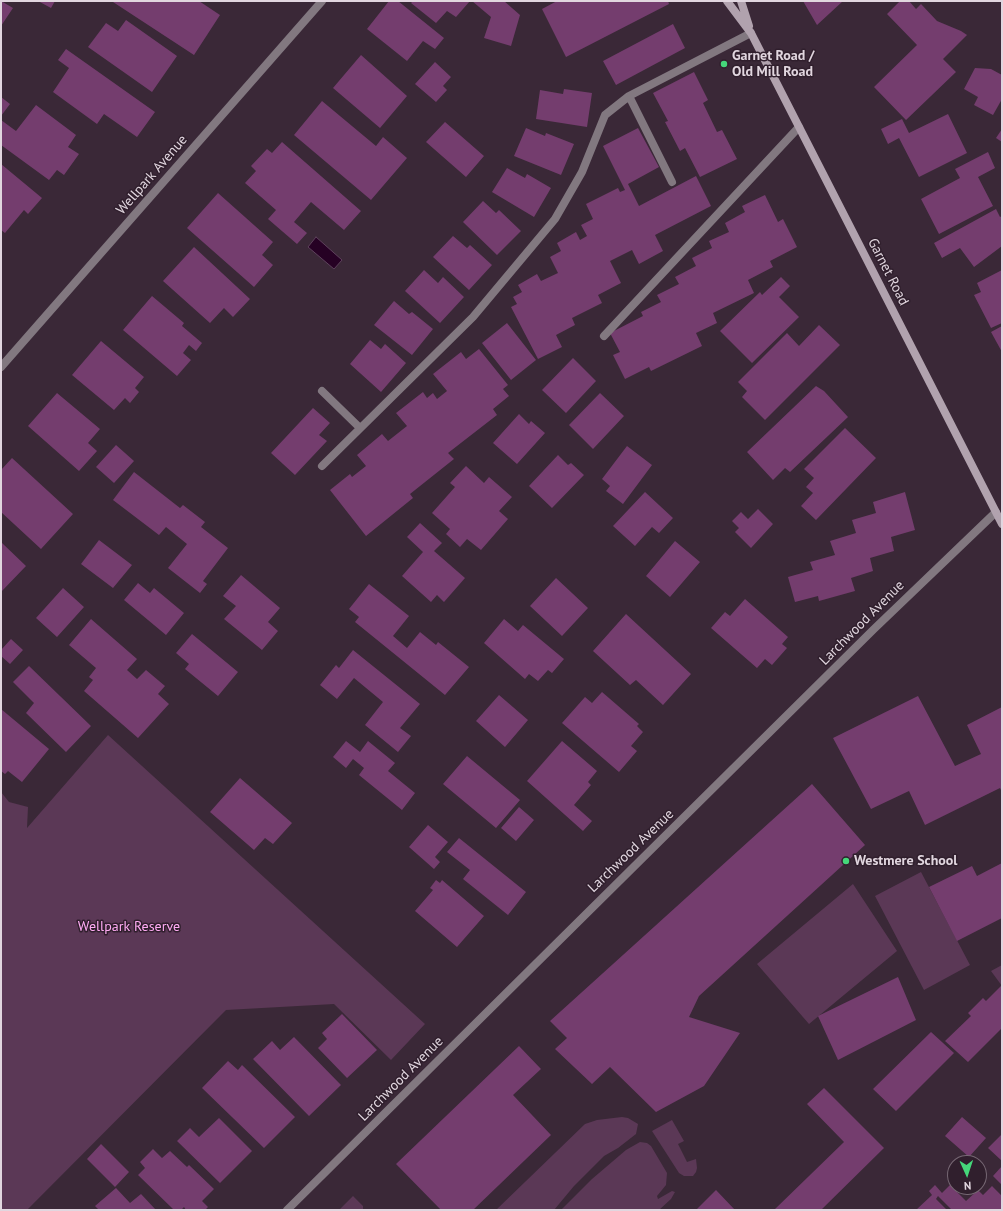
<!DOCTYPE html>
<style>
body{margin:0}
#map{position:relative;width:1003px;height:1211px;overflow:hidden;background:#3a2837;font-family:"PT Sans",sans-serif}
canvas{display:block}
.frame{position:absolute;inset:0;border:2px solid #e1d6df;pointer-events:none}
.north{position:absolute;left:947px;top:1155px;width:40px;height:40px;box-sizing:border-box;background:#301f2d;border:1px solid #776874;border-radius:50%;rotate:177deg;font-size:11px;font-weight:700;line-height:16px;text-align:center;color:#e1d6df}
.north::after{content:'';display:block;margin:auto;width:14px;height:18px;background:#45d77a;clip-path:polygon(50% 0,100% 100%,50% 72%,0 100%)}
</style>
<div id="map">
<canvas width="1003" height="1211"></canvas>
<div class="frame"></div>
<div class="north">N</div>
</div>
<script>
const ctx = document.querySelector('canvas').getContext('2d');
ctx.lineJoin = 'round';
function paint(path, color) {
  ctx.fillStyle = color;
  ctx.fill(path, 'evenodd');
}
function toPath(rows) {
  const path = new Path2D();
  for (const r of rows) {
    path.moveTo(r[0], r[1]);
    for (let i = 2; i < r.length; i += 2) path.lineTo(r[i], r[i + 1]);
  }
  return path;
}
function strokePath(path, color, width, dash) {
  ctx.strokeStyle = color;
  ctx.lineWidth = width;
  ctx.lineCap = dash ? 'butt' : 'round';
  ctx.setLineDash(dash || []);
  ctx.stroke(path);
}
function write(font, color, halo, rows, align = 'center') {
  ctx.font = font + ' "PT Sans",sans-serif';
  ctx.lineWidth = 3;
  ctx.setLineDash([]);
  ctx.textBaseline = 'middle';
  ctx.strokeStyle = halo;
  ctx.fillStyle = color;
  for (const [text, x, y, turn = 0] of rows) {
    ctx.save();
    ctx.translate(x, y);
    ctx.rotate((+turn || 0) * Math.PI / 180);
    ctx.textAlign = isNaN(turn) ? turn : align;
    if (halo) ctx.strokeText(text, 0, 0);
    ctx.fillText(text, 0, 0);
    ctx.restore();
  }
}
paint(toPath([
 [108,735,425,1024,391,1060,334,1004,226,1010,27,1210,1,1210,1,792,9,802,28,807,27,828],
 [921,872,970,965,924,990,875,896],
 [853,884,897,951,809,1024,757,964],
 [1002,965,1002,986,991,971],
 [622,1117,628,1118,638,1124,636,1134,618,1148,604,1156,574,1186,554,1210,496,1210,585,1124,597,1120],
 [672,1120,684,1141,678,1144,687,1162,696,1159,697,1168,696,1172,693,1176,684,1176,679,1173,652,1131],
 [640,1142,647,1143,651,1146,667,1173,666,1185,657,1196,658,1199,672,1191,675,1192,671,1199,659,1210,561,1210,592,1179,626,1150],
 [353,1196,363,1206,363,1210,339,1210]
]), '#5b3856');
const water = toPath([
 [316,237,342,260,334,269,308,247,316,237]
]);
paint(water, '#260124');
strokePath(water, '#5e415c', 1);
paint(toPath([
 [1,1,13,8,1,26],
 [38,1,55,1,51,8],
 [114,1,199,1,220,15,194,55,113,2],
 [389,1,398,1,444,38,435,49,423,41,407,61,367,29],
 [413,1,470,1,456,17,447,11,436,23,411,3],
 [472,1,504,1,520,15,511,46,484,38,491,17],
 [557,1,668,1,669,4,566,57,542,9],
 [803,1,843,1,817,25],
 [900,1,909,1,916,9,921,4,937,21,961,31,967,35,943,59,956,72,906,120,874,87,917,45,887,14],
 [126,20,177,56,152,92,88,47,106,23,118,31],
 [673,24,685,48,616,85,603,61],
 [66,49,155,112,137,137,104,114,97,124,53,92,69,68,58,60],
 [361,55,407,96,380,128,333,88],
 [435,62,451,77,443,86,447,90,436,102,415,84],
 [975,68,991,69,1002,75,1002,99,993,115,974,105,978,97,964,89],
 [694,72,708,100,703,103,717,132,722,130,737,159,700,177,685,148,680,151,665,122,668,121,653,93],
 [564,89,592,93,587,127,536,119,540,90,563,94],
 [1,97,10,104,1,116],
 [322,101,376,146,383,137,407,158,371,200,294,135],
 [36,105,76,135,68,147,79,154,64,175,57,170,49,180,1,145,1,120,16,131],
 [948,114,967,153,919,177,899,138,888,144,881,129,902,119,909,133],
 [445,122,484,156,466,177,426,142],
 [526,128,545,136,546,133,574,144,561,175,514,156],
 [638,128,659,167,628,184,639,206,696,176,711,206,655,235,663,251,639,264,632,250,610,261,621,283,598,295,602,303,572,318,575,325,556,335,562,347,538,359,511,307,517,304,513,297,522,292,518,285,537,274,541,281,558,273,550,257,561,251,557,243,576,232,580,240,587,236,581,225,593,219,586,204,618,188,620,192,625,190,603,146],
 [1002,129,1002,142,996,138],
 [282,142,361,211,344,230,311,202,294,222,307,233,297,244,268,219,276,210,245,183,256,171,251,166,267,149,272,153],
 [988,152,995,168,978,177,993,206,939,234,921,199,960,178,955,169],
 [1,164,42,198,28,214,24,210,5,233,1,230],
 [507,168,525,178,527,174,551,188,534,217,492,192],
 [218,193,273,242,262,255,273,265,254,287,187,228],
 [765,195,778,222,783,219,797,247,770,261,773,267,748,280,754,293,713,313,717,323,696,333,702,346,651,371,649,367,625,379,613,355,620,352,610,333,643,316,641,312,661,302,657,295,679,284,675,277,696,266,692,258,712,248,709,241,729,232,725,223,745,212,742,206],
 [483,201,496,213,499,210,521,231,497,255,463,222],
 [996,209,1000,217,1002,216,1002,246,974,267,960,248,942,258,934,243],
 [453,236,467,248,470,245,492,265,469,290,433,257],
 [194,247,250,299,233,317,224,308,210,323,163,281],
 [424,270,438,283,443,277,464,297,440,323,405,291],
 [1002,270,1002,323,991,328,974,295,981,292,977,283],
 [781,277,790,286,779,297,799,317,752,363,720,331,760,292,762,295],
 [152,296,184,323,182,326,202,343,196,351,189,345,183,353,191,360,177,376,123,330],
 [394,301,409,314,412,312,433,329,412,355,374,325],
 [507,323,536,360,511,380,482,343],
 [819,325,840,345,765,420,742,397,747,391,738,382,787,333,799,346],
 [1002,326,1002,352,991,332],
 [370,340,381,349,385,344,406,363,381,392,350,364],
 [101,341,144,377,135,388,139,392,130,403,125,398,114,410,72,375],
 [479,349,508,385,503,389,509,396,493,409,497,415,448,453,454,459,410,494,413,498,366,536,330,490,350,474,352,477,366,466,357,455,382,434,388,441,407,426,396,413,423,392,427,398,433,393,437,399,447,391,433,374,461,352,466,359],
 [573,358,596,381,566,413,542,390],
 [816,386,824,391,848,417,790,472,785,468,773,480,747,452],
 [57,393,100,429,88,443,97,451,79,471,28,426],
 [600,393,624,416,593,449,569,425],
 [313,408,330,423,319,435,327,441,295,475,271,453],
 [519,414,529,424,531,421,545,433,517,464,493,443],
 [845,428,876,458,816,520,801,506,813,493,806,487,814,478,804,469],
 [116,445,134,461,114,483,96,467],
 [627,446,652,465,623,504,606,491,610,486,602,479],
 [558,455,568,465,571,463,584,475,552,508,529,486],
 [12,458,73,514,41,549,1,512,1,470],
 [466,466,484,483,489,477,512,497,499,511,508,519,481,550,467,539,460,547,446,534,450,529,432,513,455,487,450,483],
 [134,472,180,508,183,505,205,522,201,527,228,548,203,581,207,584,200,593,168,568,187,544,166,527,159,535,113,500],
 [645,492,673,518,659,533,652,527,635,546,613,526],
 [905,492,915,530,891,537,894,551,870,558,873,571,851,578,855,591,819,601,818,596,795,602,788,577,813,570,810,562,835,555,830,541,856,533,852,520,876,513,873,502],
 [758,509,773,524,751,548,735,532,739,528,732,521,741,512,748,519],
 [420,523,442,543,434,551,465,578,444,602,437,595,431,602,402,576,423,552,407,537],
 [99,540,132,565,113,588,81,564],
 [675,541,700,562,670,597,646,576],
 [1,542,26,566,1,592],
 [241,575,280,608,268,622,278,631,262,650,224,619,236,606,223,596],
 [556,578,588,608,562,636,530,606],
 [138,583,150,593,154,588,184,613,166,635,124,600],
 [369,584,409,616,393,636,407,648,420,632,436,645,438,642,469,667,445,695,355,622,359,617,349,609],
 [63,588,84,607,57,637,36,618],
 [745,599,788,637,782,644,787,648,772,665,765,659,757,668,711,628,725,612,730,616],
 [626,614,691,674,663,705,636,680,630,685,593,651],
 [91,619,137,659,127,670,137,679,146,670,165,686,158,694,169,704,138,738,84,691,93,680,89,677,96,668,69,645],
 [504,619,518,631,523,625,564,659,552,673,548,670,538,681,529,674,525,679,484,643],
 [192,634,238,672,218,696,185,669,189,664,176,653],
 [11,639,23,650,10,664,1,656,1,650],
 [353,650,420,704,400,728,411,736,398,752,365,725,383,702,354,678,337,699,320,685,336,665,339,668],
 [29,666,91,726,66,752,26,713,34,703,13,682],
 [602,692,639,724,637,726,643,732,631,746,637,751,619,772,562,723,585,697,592,703],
 [499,695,528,720,505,747,476,721],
 [918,696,955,766,981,754,967,725,1002,707,1002,792,1000,788,925,825,909,791,871,809,833,738],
 [1,709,49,749,22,782,8,771,5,774,1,771],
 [346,741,360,752,368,741,395,763,388,771,415,793,402,810,359,775,364,768,353,759,346,768,333,757],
 [562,741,597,771,588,782,591,785,574,805,592,821,583,831,527,781],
 [467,756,520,800,496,828,443,784],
 [240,778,292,823,273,844,265,838,254,850,210,812],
 [812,784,865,845,699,996,689,1017,740,1033,704,1086,656,1112,610,1067,592,1084,555,1049,567,1038,550,1021],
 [519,807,534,820,516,841,501,828],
 [428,825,448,842,435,857,440,862,434,869,409,847],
 [459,838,526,892,508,915,463,879,470,870,447,852],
 [1002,863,1002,918,957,941,929,887,972,866,977,876],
 [436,880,440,883,442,880,484,916,457,947,415,911,433,890,430,888],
 [898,977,916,1020,838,1060,818,1016],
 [1002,985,1002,1028,968,1062,945,1041,971,1016,968,1013,983,998,986,1001],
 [342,1014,377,1050,347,1078,318,1048,327,1039,322,1033],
 [931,1032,954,1053,896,1111,873,1089],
 [294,1037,341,1085,309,1116,253,1059,272,1041,280,1050],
 [519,1046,541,1069,513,1095,551,1135,473,1210,441,1210,396,1164],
 [228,1061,238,1070,242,1065,295,1117,264,1148,202,1088],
 [824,1088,884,1148,821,1210,774,1210,844,1142,807,1104],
 [962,1117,986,1138,969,1157,945,1136],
 [219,1118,252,1151,220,1183,177,1141,190,1128,199,1137],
 [1002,1134,1002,1161,988,1148],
 [101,1144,129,1172,115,1187,87,1159],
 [153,1149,162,1158,170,1151,187,1167,189,1165,214,1189,202,1201,208,1207,205,1210,186,1210,184,1207,181,1210,174,1210,138,1175,145,1168,140,1162],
 [1002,1166,1002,1185,993,1176],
 [935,1185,942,1193,950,1185,966,1201,978,1190,983,1195,992,1186,1002,1196,1002,1210,952,1210,938,1196,936,1199,947,1210,916,1210,932,1195,929,1191],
 [116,1188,130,1203,141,1194,156,1210,99,1210,95,1206],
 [716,1190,735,1210,696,1210]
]), '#743d6e');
strokePath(toPath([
 [629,96,672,182],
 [604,336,799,127],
 [322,391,360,428],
 [322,466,473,317,555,219,582,172,605,115,629,96,751,33]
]), '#827880', 8);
strokePath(toPath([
 [1,367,322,1],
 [287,1210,874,629,996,512]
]), '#827880', 8);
strokePath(toPath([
 [727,1,751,33,1002,524],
 [741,1,749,26]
]), '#b1a2ae', 8);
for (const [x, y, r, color] of [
 [724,64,4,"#45d77a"],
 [846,861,4,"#45d77a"]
]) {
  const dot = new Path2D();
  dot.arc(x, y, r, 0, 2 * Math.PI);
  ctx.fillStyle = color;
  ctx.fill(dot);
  strokePath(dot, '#301f2d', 1.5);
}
write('bold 14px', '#e1d6df', '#301f2d', [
 ["Garnet Road /",732,56],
 ["Old Mill Road",732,72],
 ["Westmere School",854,861]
], 'left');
write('14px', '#e1d6df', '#301f2d', [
 ["Wellpark Avenue",152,175,-49],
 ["Garnet Road",888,272,63],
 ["Larchwood Avenue",862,623,-45],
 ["Larchwood Avenue",631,851,-44],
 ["Larchwood Avenue",401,1079,-45]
]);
write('14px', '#feabf3', '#301f2d', [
 ["Wellpark Reserve",129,927]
]);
</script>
